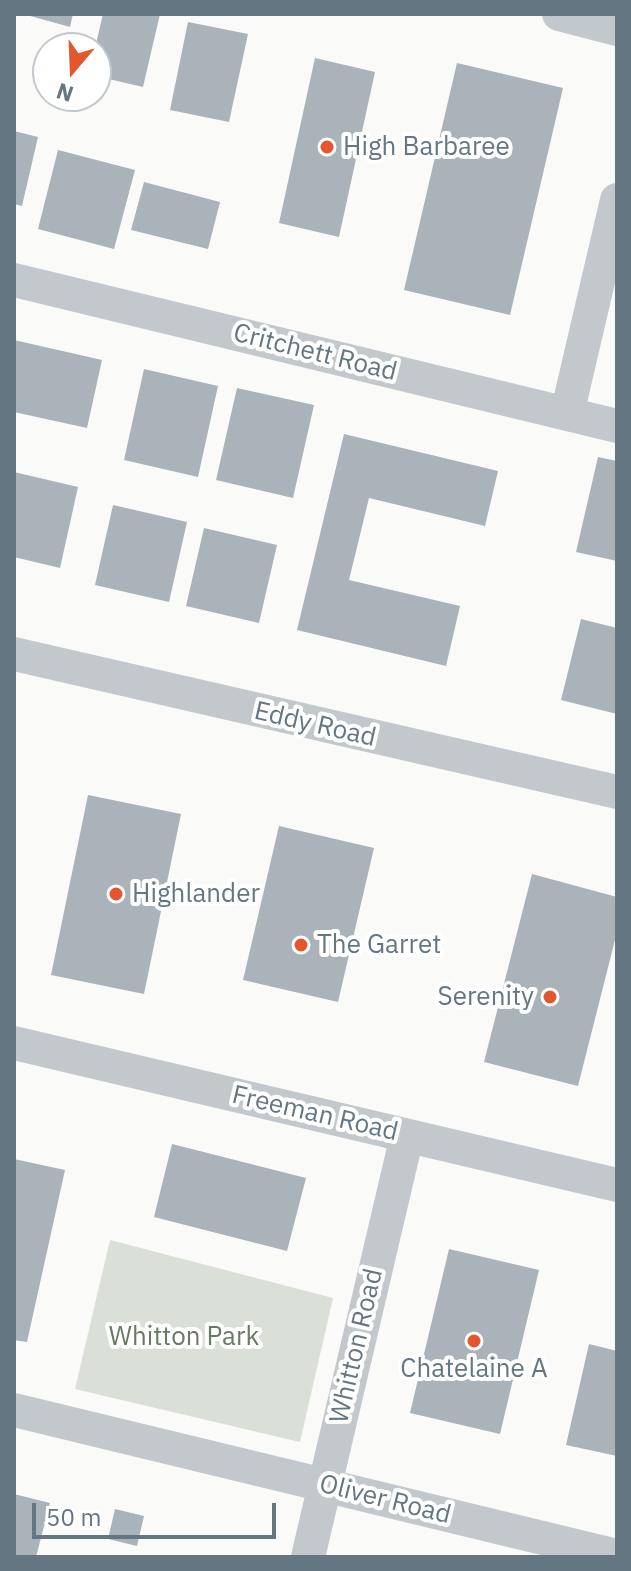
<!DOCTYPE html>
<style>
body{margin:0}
#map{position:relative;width:631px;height:1571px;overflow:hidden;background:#fafaf8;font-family:"IBM Plex Sans",sans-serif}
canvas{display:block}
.frame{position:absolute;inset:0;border:16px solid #657683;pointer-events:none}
.north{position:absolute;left:32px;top:32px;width:80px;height:80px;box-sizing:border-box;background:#fff;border:2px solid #c1c8cd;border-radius:50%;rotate:199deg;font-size:22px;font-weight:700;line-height:32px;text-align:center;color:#657683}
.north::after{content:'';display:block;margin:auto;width:28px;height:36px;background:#e4572e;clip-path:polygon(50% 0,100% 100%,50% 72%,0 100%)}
.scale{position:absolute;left:32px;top:1503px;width:244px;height:36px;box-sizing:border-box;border:4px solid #657683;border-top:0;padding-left:10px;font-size:24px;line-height:28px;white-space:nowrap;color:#657683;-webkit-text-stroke:6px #fff;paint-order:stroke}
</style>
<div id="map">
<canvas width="631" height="1571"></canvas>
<div class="frame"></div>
<div class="north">N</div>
<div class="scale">50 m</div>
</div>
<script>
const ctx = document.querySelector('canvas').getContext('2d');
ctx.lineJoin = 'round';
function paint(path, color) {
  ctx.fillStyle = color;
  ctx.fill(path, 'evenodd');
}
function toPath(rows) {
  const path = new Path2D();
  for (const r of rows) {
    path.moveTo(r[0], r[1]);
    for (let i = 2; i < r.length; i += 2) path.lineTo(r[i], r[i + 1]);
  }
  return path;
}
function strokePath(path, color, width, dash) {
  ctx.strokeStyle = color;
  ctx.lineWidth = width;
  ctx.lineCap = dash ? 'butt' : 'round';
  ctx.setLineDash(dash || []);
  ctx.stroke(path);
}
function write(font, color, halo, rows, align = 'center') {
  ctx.font = font + ' "IBM Plex Sans",sans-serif';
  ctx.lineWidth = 8;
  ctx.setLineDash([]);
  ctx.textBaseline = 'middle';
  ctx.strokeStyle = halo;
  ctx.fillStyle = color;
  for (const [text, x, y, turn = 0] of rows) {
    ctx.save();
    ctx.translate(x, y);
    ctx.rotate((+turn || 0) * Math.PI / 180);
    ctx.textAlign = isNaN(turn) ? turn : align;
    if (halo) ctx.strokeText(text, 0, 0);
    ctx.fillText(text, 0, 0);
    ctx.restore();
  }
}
paint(toPath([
 [110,1240,333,1298,300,1442,75,1389]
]), '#dadfd7');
paint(toPath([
 [23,14,73,14,70,27],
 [103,14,160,14,143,87,96,76,95,48],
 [188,22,248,34,229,122,170,110],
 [315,58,375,72,339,237,279,223],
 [457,63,563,88,510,315,404,290],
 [14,131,38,137,22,206,14,204],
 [58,150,135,170,114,249,38,229],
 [144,182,220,202,208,249,131,230],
 [14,340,102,360,87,428,14,412],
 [144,369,218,386,198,477,124,460],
 [237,388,314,405,293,498,216,480],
 [344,434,498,471,485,526,369,498,349,580,460,606,446,666,297,630],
 [598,457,617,461,617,561,576,552],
 [14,472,78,487,60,568,14,557],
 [113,505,187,522,169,602,95,585],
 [204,528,277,545,259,623,186,606],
 [581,619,617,628,617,714,561,700],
 [88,795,181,814,144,994,51,975],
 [279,826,374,848,338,1002,243,980],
 [532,874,617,897,617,932,578,1086,484,1062],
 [172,1144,306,1178,287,1251,154,1217],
 [14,1159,65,1170,27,1342,14,1340],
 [449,1249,539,1270,500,1434,410,1413],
 [589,1344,617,1351,617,1456,566,1445],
 [14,1494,50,1503,36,1557,14,1557],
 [115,1509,144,1516,137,1546,108,1539]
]), '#aab3b9');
strokePath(toPath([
 [559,14,617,29],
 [14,280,617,426],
 [567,414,617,200],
 [14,654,617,792],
 [14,1043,617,1185],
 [14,1410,617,1556],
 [308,1557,407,1136]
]), '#c3c8cc', 34);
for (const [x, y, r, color] of [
 [327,147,8,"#e4572e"],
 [116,894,8,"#e4572e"],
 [301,945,8,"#e4572e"],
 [550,997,8,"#e4572e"],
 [474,1341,8,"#e4572e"]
]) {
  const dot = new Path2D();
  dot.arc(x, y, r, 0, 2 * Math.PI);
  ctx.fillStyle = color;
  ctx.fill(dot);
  strokePath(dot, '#fff', 3);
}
write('26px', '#657683', '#fff', [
 ["High Barbaree",343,147],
 ["Highlander",132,894],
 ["The Garret",317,945],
 ["Serenity",534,997,"right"],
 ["Chatelaine A",474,1369,"center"]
], 'left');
write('26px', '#657683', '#fff', [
 ["Critchett Road",315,353,14],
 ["Eddy Road",315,725,13],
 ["Freeman Road",315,1114,13],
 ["Whitton Road",357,1346,-77],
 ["Oliver Road",385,1500,14]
]);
write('26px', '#687a64', '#fff', [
 ["Whitton Park",184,1337]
]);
</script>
